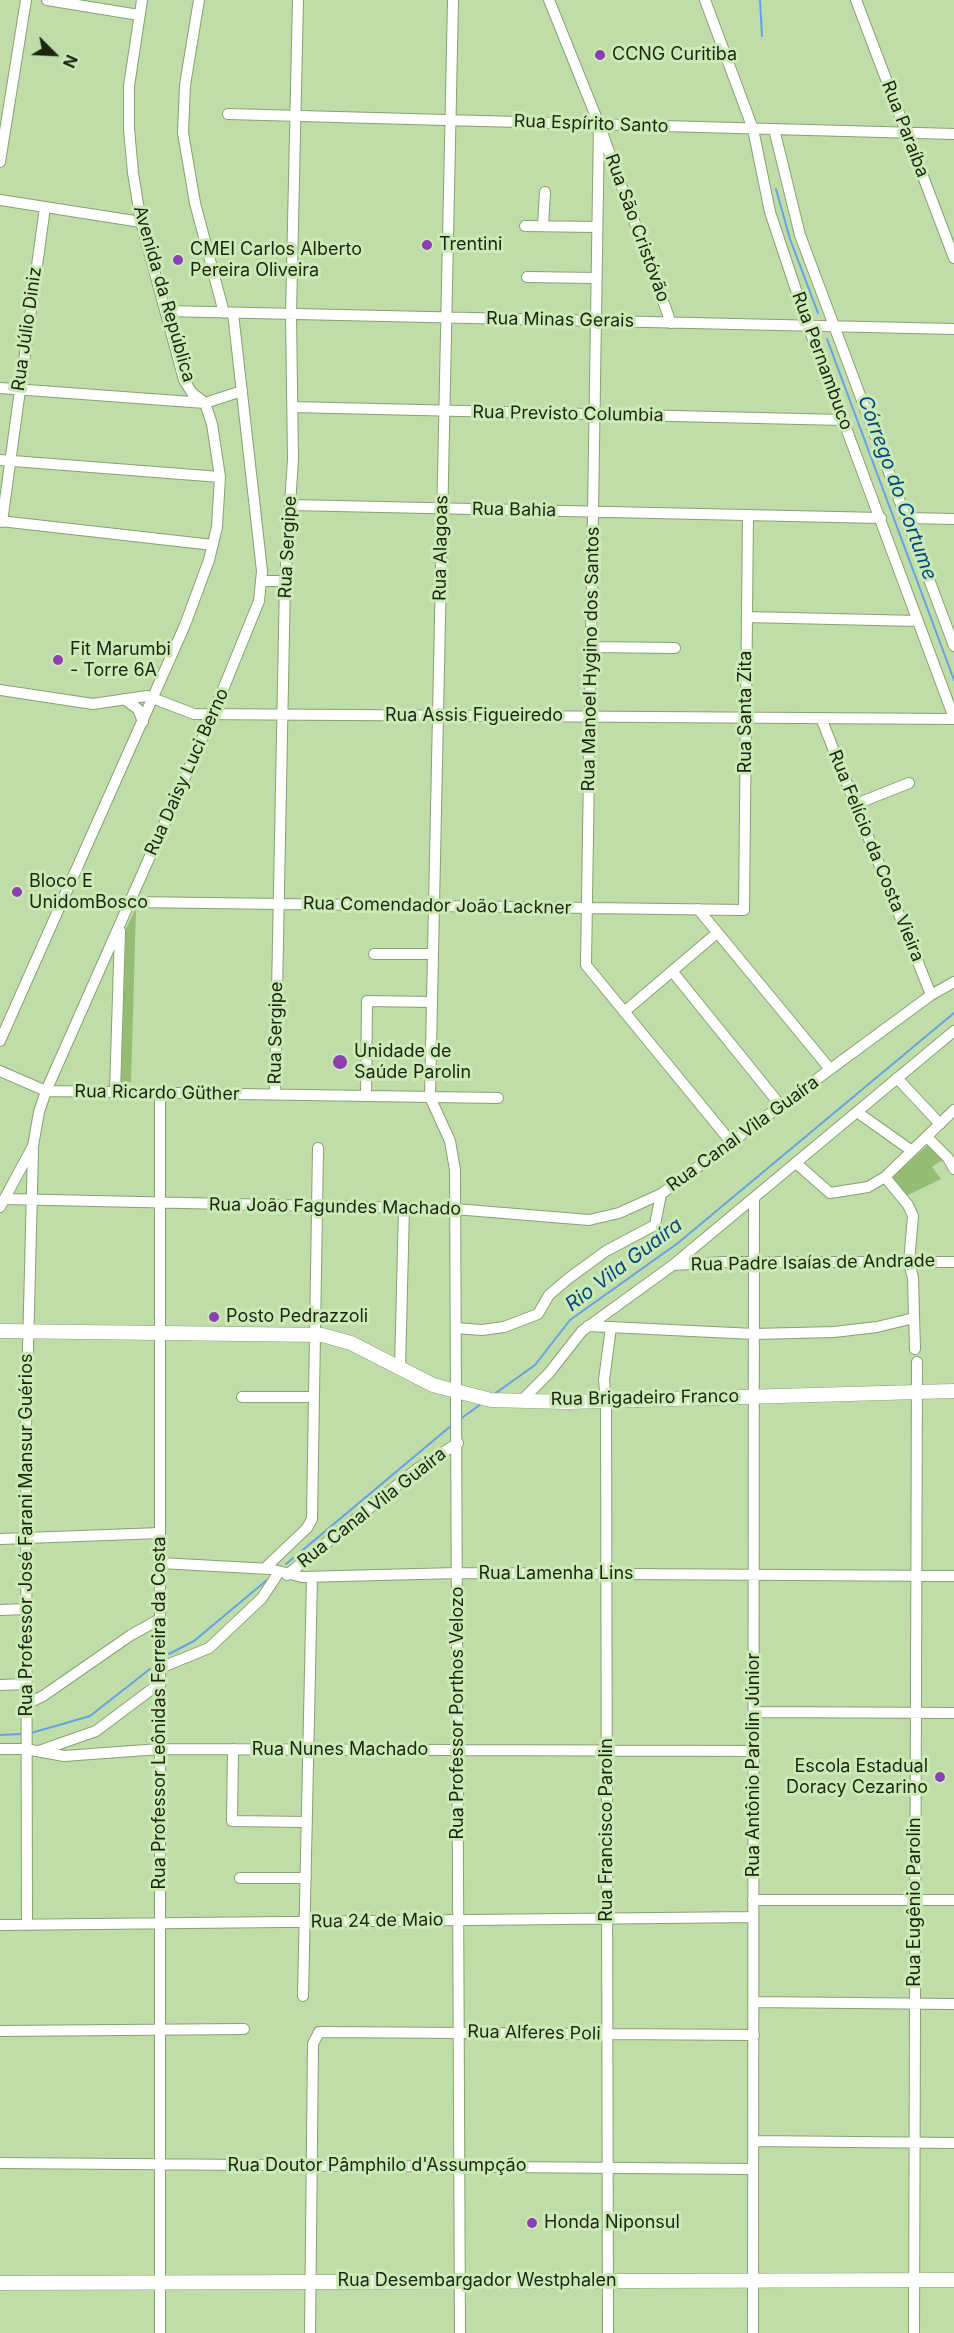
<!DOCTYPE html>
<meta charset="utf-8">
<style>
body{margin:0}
#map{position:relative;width:954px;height:2333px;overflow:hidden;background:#c0dda9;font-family:Inter,sans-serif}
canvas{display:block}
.north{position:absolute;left:24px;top:24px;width:60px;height:60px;-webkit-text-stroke:4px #cceab5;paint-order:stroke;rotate:114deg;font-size:16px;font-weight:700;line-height:24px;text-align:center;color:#1c2612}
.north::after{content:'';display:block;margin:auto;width:21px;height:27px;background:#1c2612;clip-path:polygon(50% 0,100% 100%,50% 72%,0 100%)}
</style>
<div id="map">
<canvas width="954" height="2333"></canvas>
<div class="north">N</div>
</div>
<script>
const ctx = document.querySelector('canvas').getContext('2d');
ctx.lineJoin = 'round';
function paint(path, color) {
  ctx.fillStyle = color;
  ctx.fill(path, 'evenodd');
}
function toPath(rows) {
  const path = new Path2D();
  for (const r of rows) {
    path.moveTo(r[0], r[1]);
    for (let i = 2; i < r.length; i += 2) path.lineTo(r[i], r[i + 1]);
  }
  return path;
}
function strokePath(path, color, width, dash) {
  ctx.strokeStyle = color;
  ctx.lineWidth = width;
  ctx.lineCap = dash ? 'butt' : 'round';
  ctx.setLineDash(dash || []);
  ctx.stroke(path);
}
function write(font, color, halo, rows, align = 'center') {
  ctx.font = font + ' Inter,sans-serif';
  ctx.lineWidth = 6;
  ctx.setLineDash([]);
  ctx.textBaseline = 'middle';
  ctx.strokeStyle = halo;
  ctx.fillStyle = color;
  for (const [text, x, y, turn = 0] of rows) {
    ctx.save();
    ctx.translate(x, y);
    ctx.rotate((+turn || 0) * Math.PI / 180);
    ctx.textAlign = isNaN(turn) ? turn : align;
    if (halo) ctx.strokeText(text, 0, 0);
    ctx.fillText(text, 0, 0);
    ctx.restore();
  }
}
paint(toPath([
 [136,908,131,1082,121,1082,126,929],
 [929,1144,944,1159,932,1167,941,1179,906,1196,891,1178]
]), '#94bc72');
strokePath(toPath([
 [760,0,762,36],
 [776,189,790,239,818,313],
 [827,339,954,680],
 [493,1395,535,1365,570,1320,678,1243,954,1013],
 [459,1420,481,1404],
 [286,1564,452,1425],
 [169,1654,194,1641,267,1580],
 [31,1733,90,1716,150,1669],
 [0,1735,22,1734]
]), '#65a2e5', 2);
const minor = toPath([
 [47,0,139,15],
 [199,0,185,85,183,133,195,203,224,313],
 [453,0,430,1097,450,1141,455,1170,460,2333],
 [549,0,599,124,671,323],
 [705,0,753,129,770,212,808,326,954,718],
 [856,0,954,258],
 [228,114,954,134],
 [599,124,586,965,731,1142],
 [774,129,800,235,954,646],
 [0,162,26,0],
 [0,200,141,222],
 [525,226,597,227],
 [543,226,545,192],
 [527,277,596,278],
 [165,311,954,329],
 [0,388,205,403,242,391],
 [292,407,843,420],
 [0,460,220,477],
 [291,505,881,518],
 [908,518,954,519],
 [0,521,213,545],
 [2,522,45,207],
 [262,581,285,581],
 [747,617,918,621],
 [591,647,675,648],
 [0,690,93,704,147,696,194,714,954,719],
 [124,699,138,709,143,722],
 [821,718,931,995],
 [856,804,909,783],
 [130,902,744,910,748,515],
 [698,909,830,1069],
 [374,954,433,954],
 [672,971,781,1106],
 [624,1012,717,933],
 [0,1041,185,625,209,560,217,527,220,477,212,424,205,403,192,393,184,380,141,222,133,173,129,129,129,86,142,0],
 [0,1071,46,1091,498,1098],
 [897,1078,940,1124],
 [115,1092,120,931],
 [275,1095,285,581,293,459,291,314,298,0],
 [366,1096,367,1001,432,1002],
 [857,1112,912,1151],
 [927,1137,948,1158,954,1169],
 [796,1163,830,1193,868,1187,885,1177,954,1110],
 [885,1177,908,1205,913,1216,909,1262,913,1278,915,1349],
 [4,1199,455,1209,589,1220,619,1213,661,1194],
 [0,1207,33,1146,39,1112,46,1091,213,714,259,601,262,571,233,313],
 [673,1265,724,1262,954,1262],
 [588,1326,754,1334,834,1332,877,1327,914,1318],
 [456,1328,482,1330,504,1327,538,1314,549,1295,569,1278,606,1251,655,1225,661,1194,931,995,954,982],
 [400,1368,404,1208],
 [242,1397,313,1397],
 [522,1400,549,1373,582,1331,673,1265,954,1031],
 [0,1539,160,1533],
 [160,1563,270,1569,302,1577,458,1573,954,1576],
 [265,1568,307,1528,312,1519,318,1148],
 [287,1575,417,1469,458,1443],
 [0,1610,26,1609],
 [160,1668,209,1648,262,1598,279,1572],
 [0,1685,26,1684],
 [26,1704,43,1696,131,1635,160,1619],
 [754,1712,954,1713],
 [0,1749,26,1749,64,1756,160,1749,753,1751],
 [233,1749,232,1821,307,1822],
 [39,1751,96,1731,160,1683],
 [240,1878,306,1878],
 [753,1900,954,1900],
 [0,1925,753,1917],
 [27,1925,26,1428,33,1150],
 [303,1996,312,1577],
 [753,2002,954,2004],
 [0,2031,244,2029],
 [754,2141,954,2143],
 [0,2163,753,2169],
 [160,2333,160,1093],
 [310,2333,313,2044,319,2032,754,2035],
 [608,2333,606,1401,604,1380,611,1327],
 [753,2333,754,1198],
 [914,2333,917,1362]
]);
const major = toPath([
 [0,1331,322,1335,351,1343,433,1385,491,1400,567,1402,954,1391],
 [0,2283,954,2280]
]);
strokePath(minor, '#86a270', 12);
strokePath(major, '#86a270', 15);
strokePath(minor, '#fff', 10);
strokePath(major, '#fff', 14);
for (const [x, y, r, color] of [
 [600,55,6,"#8a40b2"],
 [427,245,6,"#8a40b2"],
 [178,260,6,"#8a40b2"],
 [58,660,6,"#8a40b2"],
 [17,892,6,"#8a40b2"],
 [340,1062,8,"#8a40b2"],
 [214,1317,6,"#8a40b2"],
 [940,1777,6,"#8a40b2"],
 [532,2223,6,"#8a40b2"]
]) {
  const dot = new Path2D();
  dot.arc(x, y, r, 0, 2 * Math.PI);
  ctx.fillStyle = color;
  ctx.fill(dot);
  strokePath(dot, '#cceab5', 2);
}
write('18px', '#1c2612', '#cceab5', [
 ["CCNG Curitiba",612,55],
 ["Trentini",439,245],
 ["CMEI Carlos Alberto",190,250],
 ["Pereira Oliveira",190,271],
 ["Fit Marumbi",70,650],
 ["- Torre 6A",70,671],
 ["Bloco E",29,882],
 ["UnidomBosco",29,903],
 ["Unidade de",354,1052],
 ["Saúde Parolin",354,1073],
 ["Posto Pedrazzoli",226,1317],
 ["Escola Estadual",928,1767,"right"],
 ["Doracy Cezarino",928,1788,"right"],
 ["Honda Niponsul",544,2223]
], 'left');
write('18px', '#1c2612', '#cceab5', [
 ["Rua Espírito Santo",591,124,2],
 ["Rua Paraíba",905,129,69],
 ["Rua São Cristóvão",637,228,70],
 ["Avenida da República",164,294,74],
 ["Rua Minas Gerais",560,320,1],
 ["Rua Júlio Diniz",27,329,-82],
 ["Rua Pernambuco",822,361,70],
 ["Rua Previsto Columbia",568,414,1],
 ["Rua Bahia",514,510,1],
 ["Rua Sergipe",288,547,-87],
 ["Rua Alagoas",441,548,-89],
 ["Rua Manoel Hygino dos Santos",591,659,-89],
 ["Rua Santa Zita",746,712,-90],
 ["Rua Assis Figueiredo",474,716],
 ["Rua Daisy Luci Berno",187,772,-66],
 ["Rua Felício da Costa Vieira",876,856,68],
 ["Rua Comendador João Lackner",437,906,1],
 ["Rua Sergipe",276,1033,-89],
 ["Rua Ricardo Güther",157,1093,1],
 ["Rua Canal Vila Guaíra",743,1134,-36],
 ["Rua João Fagundes Machado",335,1207,1],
 ["Rua Padre Isaías de Andrade",813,1263,-1],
 ["Rua Brigadeiro Franco",645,1398,-1],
 ["Rua Canal Vila Guaíra",372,1508,-38],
 ["Rua Professor José Farani Mansur Guérios",27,1535,-90],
 ["Rua Lamenha Lins",556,1574],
 ["Rua Professor Leônidas Ferreira da Costa",160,1713,-90],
 ["Rua Professor Porthos Velozo",458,1713,-90],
 ["Rua Nunes Machado",340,1750],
 ["Rua Antônio Parolin Júnior",754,1765,-90],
 ["Rua Francisco Parolin",607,1830,-90],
 ["Rua Eugênio Parolin",915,1902,-90],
 ["Rua 24 de Maio",377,1921,-1],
 ["Rua Alferes Poli",534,2033,1],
 ["Rua Doutor Pâmphilo d'Assumpção",377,2166],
 ["Rua Desembargador Westphalen",477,2281]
]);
write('italic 20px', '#024985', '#cceab5', [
 ["Córrego do Cortume",897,488,70],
 ["Rio Vila Guaíra",624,1265,-37]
]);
</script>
